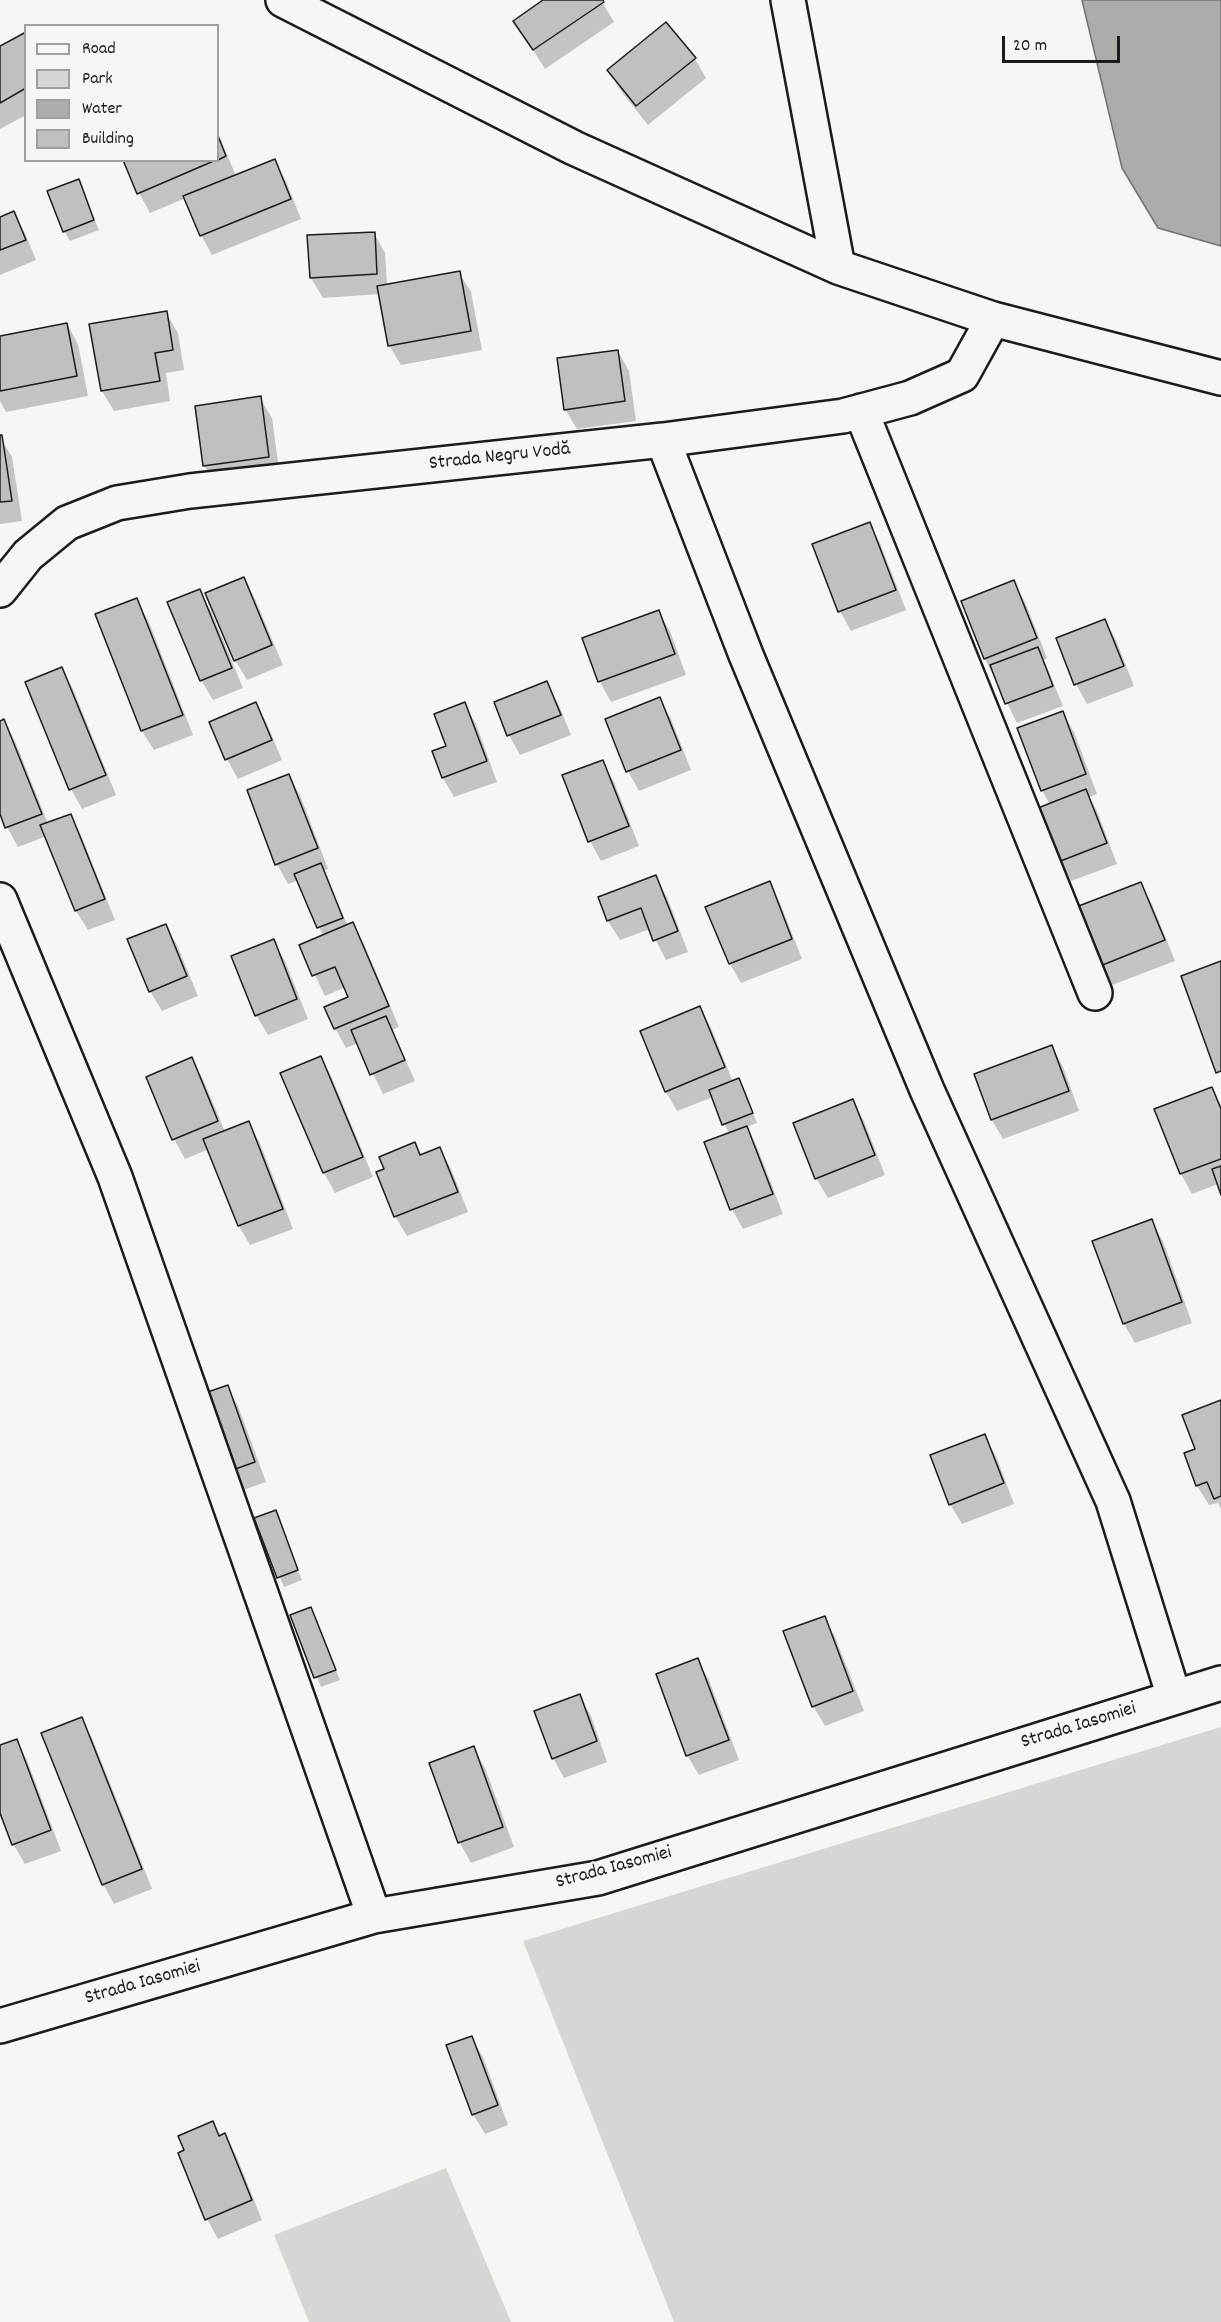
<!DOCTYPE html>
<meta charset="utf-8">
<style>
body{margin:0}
#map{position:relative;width:1221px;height:2322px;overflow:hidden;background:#f6f6f2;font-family:Dekko,sans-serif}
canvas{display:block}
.legend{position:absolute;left:24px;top:24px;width:195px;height:138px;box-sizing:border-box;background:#f6f6f2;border:2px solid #9f9f9c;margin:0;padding:8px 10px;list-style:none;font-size:18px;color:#1c1c1c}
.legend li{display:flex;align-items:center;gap:12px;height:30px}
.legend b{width:30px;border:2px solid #9f9f9c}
.scale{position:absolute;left:1002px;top:36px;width:118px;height:27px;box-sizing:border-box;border:3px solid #1c1c1c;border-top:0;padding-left:8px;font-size:18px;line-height:21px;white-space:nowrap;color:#1c1c1c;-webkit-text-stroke:4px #f6f6f2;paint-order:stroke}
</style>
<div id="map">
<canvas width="1221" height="2322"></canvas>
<ul class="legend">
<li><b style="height:8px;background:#f6f6f2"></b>Road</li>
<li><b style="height:16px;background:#d6d6d2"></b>Park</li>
<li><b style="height:16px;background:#acaca9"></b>Water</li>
<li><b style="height:16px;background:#c0c0bd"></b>Building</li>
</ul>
<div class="scale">20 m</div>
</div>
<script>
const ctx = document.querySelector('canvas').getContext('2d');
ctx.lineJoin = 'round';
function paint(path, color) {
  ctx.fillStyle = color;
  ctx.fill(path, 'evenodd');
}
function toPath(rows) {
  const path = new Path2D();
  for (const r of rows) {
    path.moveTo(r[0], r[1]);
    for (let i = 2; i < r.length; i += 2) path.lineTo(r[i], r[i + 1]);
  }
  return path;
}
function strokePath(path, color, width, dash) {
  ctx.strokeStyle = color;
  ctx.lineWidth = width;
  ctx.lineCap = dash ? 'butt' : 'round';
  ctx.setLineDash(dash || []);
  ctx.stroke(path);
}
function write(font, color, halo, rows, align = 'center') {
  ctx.font = font + ' Dekko,sans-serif';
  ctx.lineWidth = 4.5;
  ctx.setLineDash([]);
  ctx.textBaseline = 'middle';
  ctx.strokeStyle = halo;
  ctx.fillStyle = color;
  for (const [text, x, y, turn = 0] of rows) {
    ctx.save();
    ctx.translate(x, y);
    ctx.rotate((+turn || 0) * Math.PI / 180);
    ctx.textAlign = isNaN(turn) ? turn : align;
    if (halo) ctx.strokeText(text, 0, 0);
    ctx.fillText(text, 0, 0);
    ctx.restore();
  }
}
paint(toPath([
 [1221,1727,1221,2322,674,2322,523,1941],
 [446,2168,511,2322,309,2322,274,2235]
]), '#d6d6d2');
const water = toPath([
 [1082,0,1221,0,1221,246,1158,228,1122,168,1082,0]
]);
paint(water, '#acaca9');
strokePath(water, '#727271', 1.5);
paint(toPath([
 [546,0,601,0,614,22,545,69,515,21],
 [26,33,26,115,0,129,0,48],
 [695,59,706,78,648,125,621,91,609,71],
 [218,133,236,176,274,161,286,181,301,219,212,255,201,235,186,198,150,213,139,193,125,160,218,160],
 [78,181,99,230,70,241,64,231],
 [13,213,25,233,36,260,0,275,0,219],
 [374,233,385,253,387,286,459,273,471,292,482,350,401,365,389,345,380,294,323,298,311,278],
 [166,313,178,333,184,370,166,373,170,401,114,411,102,391],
 [67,324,78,344,88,396,6,412,0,401,0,337],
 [618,351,629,371,636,421,577,429,565,409],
 [260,398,272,418,280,477,216,485,204,465],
 [0,437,12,457,22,521,0,524],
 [869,523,880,543,906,610,851,631,840,611],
 [244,579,255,599,283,665,247,680,235,660],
 [1013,582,1025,602,1047,658,1044,660,1063,706,1017,723,985,659,963,602],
 [199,591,211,611,243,688,213,700,201,680],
 [136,600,148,620,193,735,154,750,142,731,97,615],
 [658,611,670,631,686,675,611,702,600,682,584,638],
 [1105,621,1116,640,1134,686,1087,704,1076,684],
 [62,669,73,689,116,795,82,809,71,789,27,683],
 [546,683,558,703,571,735,520,755,509,735,496,703],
 [659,699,671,719,691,770,639,791,628,771,607,720],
 [256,704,267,724,282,760,238,779,227,759],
 [464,704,476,724,497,782,454,797,443,778,448,747],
 [1062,712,1074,732,1097,794,1089,797,1097,811,1117,864,1071,881,1060,861,1050,805,1042,790],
 [3,721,15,741,48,824,70,815,81,835,115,920,88,930,76,911,47,836,18,847,7,827,0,810,0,723],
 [602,762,614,782,639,846,601,861,590,841],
 [289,776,300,795,328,869,323,871,348,926,353,924,364,944,399,1027,392,1030,415,1081,383,1094,358,1043,346,1048,335,1028,350,998,346,987,325,996,301,946,323,936,299,880,288,884,277,864],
 [655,877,667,897,688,952,666,960,650,929,620,940,608,921],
 [769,883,780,903,802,959,741,983,730,964],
 [1141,884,1152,904,1175,961,1112,985,1101,965],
 [165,925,177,945,198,996,162,1011,150,991],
 [273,941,285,961,308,1019,268,1035,256,1015],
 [700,1008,711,1028,733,1082,738,1080,744,1090,757,1123,746,1127,757,1147,783,1214,743,1229,732,1209,729,1134,713,1097,677,1111,666,1092],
 [1052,1047,1063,1067,1079,1111,1003,1139,992,1120],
 [320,1058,332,1078,373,1177,335,1193,324,1173],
 [191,1059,203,1079,225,1132,248,1123,260,1143,293,1229,250,1245,239,1226,209,1149,185,1159,174,1139],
 [1212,1089,1221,1105,1221,1191,1218,1184,1192,1194,1181,1174,1156,1110],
 [853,1101,864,1121,885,1175,828,1198,816,1178],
 [415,1144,421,1156,440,1149,451,1169,468,1212,407,1236,395,1216,386,1170],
 [1151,1221,1163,1241,1192,1323,1135,1343,1124,1324],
 [227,1387,238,1406,266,1482,243,1490,231,1470],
 [1221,1402,1221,1509,1218,1503,1209,1505,1197,1486,1186,1454,1197,1450],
 [984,1436,996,1456,1014,1504,962,1524,950,1504],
 [275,1512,302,1580,284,1587,256,1519],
 [310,1609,340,1680,321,1687,292,1616],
 [824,1618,835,1637,864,1711,825,1726,813,1706],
 [697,1660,709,1680,739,1760,699,1775,687,1755],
 [579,1696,591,1716,607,1762,564,1778,553,1758],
 [81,1719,92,1738,152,1889,114,1904,103,1884],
 [16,1740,27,1760,61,1851,25,1864,13,1844,0,1809,0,1747],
 [473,1748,485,1768,514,1847,471,1863,460,1843,431,1764],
 [471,2037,483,2057,508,2125,485,2134,473,2114],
 [212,2123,220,2137,225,2135,236,2155,262,2220,218,2239,207,2219,186,2151]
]), '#0003');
const building = toPath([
 [543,0,603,0,604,2,533,50,513,21,543,0],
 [666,22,696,58,636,106,607,70,666,22],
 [26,32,26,88,0,103,0,46,26,32],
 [218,136,226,156,218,160,218,136],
 [275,159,291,199,200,236,183,196,275,159],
 [123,160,216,160,137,194,123,160],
 [79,179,94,220,63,232,47,191,79,179],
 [14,211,26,240,0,250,0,217,14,211],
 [375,232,377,274,310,278,307,235,375,232],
 [460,271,471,331,388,346,377,286,460,271],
 [167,311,173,350,155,353,160,381,101,391,89,324,167,311],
 [67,323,77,376,0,391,0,336,67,323],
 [618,350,625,401,564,410,557,358,618,350],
 [261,396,269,457,203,466,195,406,261,396],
 [0,435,2,435,12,501,0,502,0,435],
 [870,522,896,590,838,612,812,544,870,522],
 [244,577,272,645,234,661,205,593,244,577],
 [1014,580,1037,638,984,659,961,601,1014,580],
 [200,589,232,668,200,681,167,602,200,589],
 [137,598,183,715,141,731,95,614,137,598],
 [659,610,675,654,598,682,582,638,659,610],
 [1105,619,1124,666,1074,685,1056,638,1105,619],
 [1038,647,1053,686,1005,704,990,665,1038,647],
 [62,667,106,775,69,790,25,682,62,667],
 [547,681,561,715,507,736,494,702,547,681],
 [660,697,681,750,626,772,605,719,660,697],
 [256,702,272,740,225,760,209,722,256,702],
 [465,702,487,761,442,778,432,751,446,746,434,714,465,702],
 [1063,711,1086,774,1041,791,1017,728,1063,711],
 [4,719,42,814,5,828,0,814,0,721,4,719],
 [603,760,629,826,588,842,562,775,603,760],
 [289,774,318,848,275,865,247,790,289,774],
 [1086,789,1107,843,1058,862,1038,808,1086,789],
 [71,814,105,899,75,911,40,825,71,814],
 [321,863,343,918,317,928,294,874,321,863],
 [656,875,678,931,653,941,641,908,607,921,598,897,656,875],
 [770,881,792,939,729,964,705,907,770,881],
 [1141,882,1165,940,1100,966,1076,907,1141,882],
 [353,922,389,1006,334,1029,324,1007,348,997,335,967,312,976,299,945,353,922],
 [166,924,187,976,149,992,127,939,166,924],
 [274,939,297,999,255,1016,231,956,274,939],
 [1221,961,1221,1071,1216,1073,1181,976,1221,961],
 [700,1006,725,1067,665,1092,640,1031,700,1006],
 [386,1016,405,1060,370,1075,351,1030,386,1016],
 [1052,1045,1069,1091,991,1120,974,1074,1052,1045],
 [321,1056,363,1157,323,1173,280,1073,321,1056],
 [192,1057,218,1121,172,1140,146,1077,192,1057],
 [739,1078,753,1113,722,1125,709,1090,739,1078],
 [1212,1087,1221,1109,1221,1159,1180,1174,1154,1109,1212,1087],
 [853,1099,875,1155,815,1179,793,1123,853,1099],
 [249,1121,283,1209,238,1226,203,1139,249,1121],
 [747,1126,773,1194,730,1210,704,1142,747,1126],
 [415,1142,420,1155,440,1147,458,1192,394,1217,376,1172,384,1169,379,1157,415,1142],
 [1221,1166,1221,1195,1212,1169,1221,1166],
 [1152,1219,1182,1302,1123,1324,1092,1241,1152,1219],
 [228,1385,255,1462,230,1471,202,1394,228,1385],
 [1221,1400,1221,1496,1214,1499,1207,1482,1196,1486,1184,1453,1195,1449,1182,1415,1221,1400],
 [985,1434,1004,1483,949,1505,930,1455,985,1434],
 [276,1510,298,1570,277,1578,254,1518,276,1510],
 [311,1607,336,1670,314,1678,290,1615,311,1607],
 [825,1616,853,1691,812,1707,783,1631,825,1616],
 [698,1658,729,1740,686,1756,656,1674,698,1658],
 [580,1694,597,1741,552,1759,534,1711,580,1694],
 [82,1717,142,1869,102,1885,41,1733,82,1717],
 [17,1739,51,1830,12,1845,0,1813,0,1745,17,1739],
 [474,1746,503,1827,458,1843,429,1763,474,1746],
 [472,2036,498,2105,472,2115,446,2045,472,2036],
 [213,2121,219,2136,225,2133,252,2200,205,2220,178,2153,184,2150,178,2136,213,2121]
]);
paint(building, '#c0c0bd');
strokePath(building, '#1c1c1c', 1.5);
const minor = toPath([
 [283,0,574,148,838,267,993,319,1221,378],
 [788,0,838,267],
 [861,411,1095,993],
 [663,440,746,655,927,1090,1113,1501,1174,1697],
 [0,590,28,555,67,523,117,503,190,491,663,440,843,416,910,398,962,375,993,319],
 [0,900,115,1177,374,1916],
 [0,2026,374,1916,598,1878,1221,1683]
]);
strokePath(minor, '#1c1c1c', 38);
strokePath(minor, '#f6f6f2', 33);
write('20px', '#1c1c1c', '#f6f6f2', [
 ["Strada Negru Vodă",500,458,-6],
 ["Strada Iasomiei",1079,1727,-17],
 ["Strada Iasomiei",614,1869,-15],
 ["Strada Iasomiei",143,1984,-16]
]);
</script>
